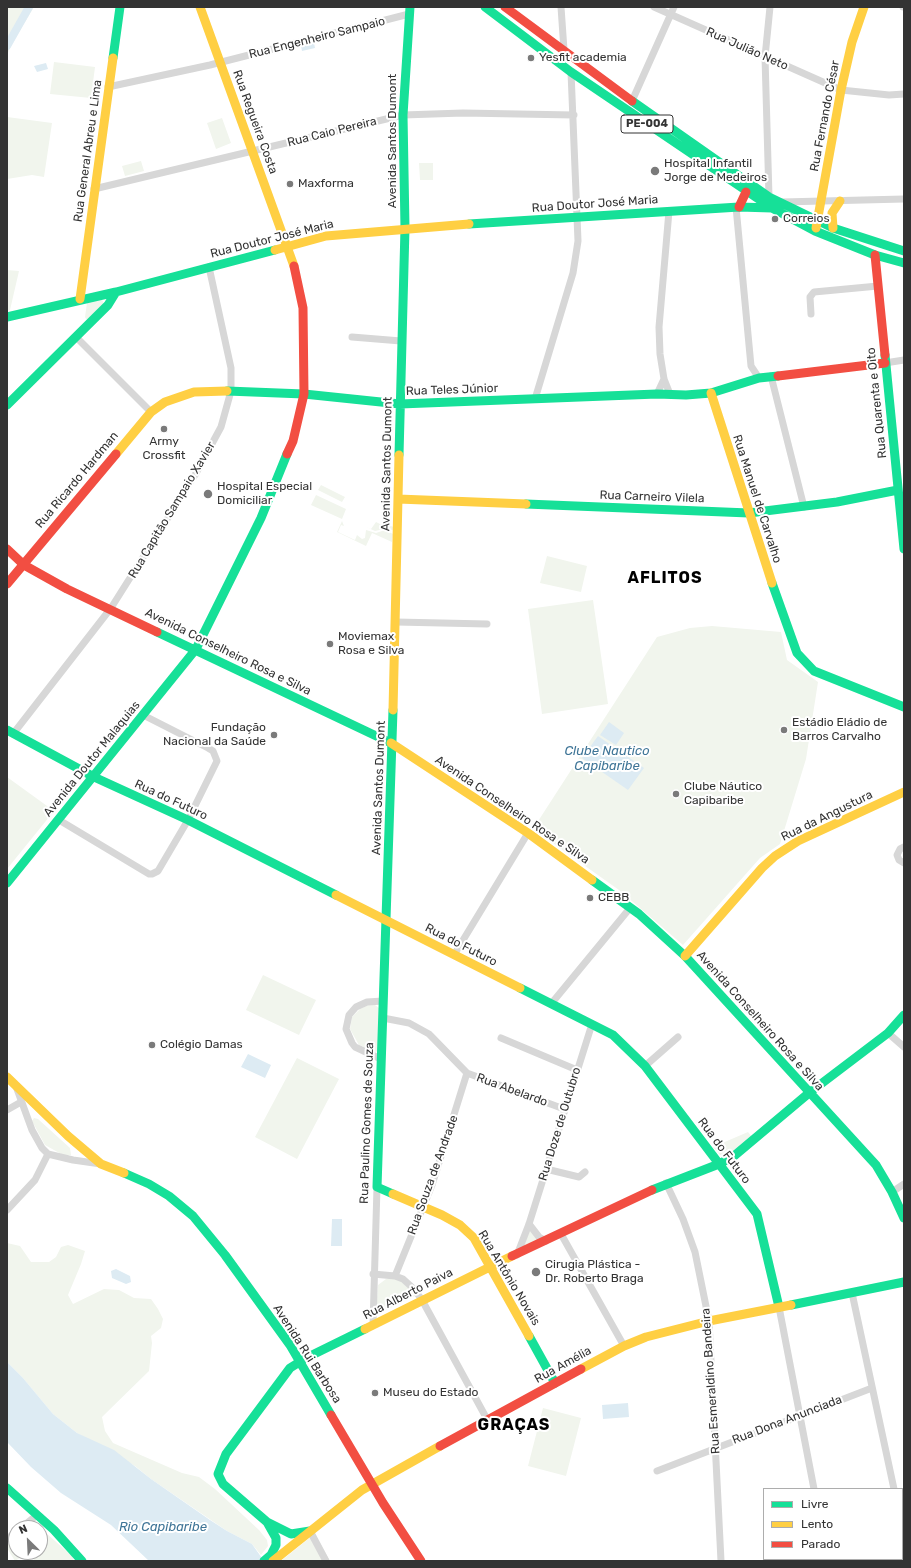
<!DOCTYPE html>
<meta charset="utf-8">
<style>
body{margin:0}
#map{position:relative;width:911px;height:1568px;overflow:hidden;background:#fff;font-family:Rubik,sans-serif}
canvas{display:block}
.frame{position:absolute;inset:0;border:8px solid #333;pointer-events:none}
.legend{position:absolute;left:763px;top:1488px;width:140px;height:72px;box-sizing:border-box;background:#fff;border:1px solid #adadad;margin:0;padding:5px 7px;list-style:none;font-size:12px;color:#333}
.legend li{display:flex;align-items:center;gap:8px;height:20px}
.legend b{width:20px;border:1px solid #adadad}
.north{position:absolute;left:8px;top:1520px;width:40px;height:40px;box-sizing:border-box;background:#fff;border:1px solid #adadad;border-radius:50%;rotate:336deg;font-size:11px;font-weight:700;line-height:16px;text-align:center;color:#333}
.north::after{content:'';display:block;margin:auto;width:14px;height:18px;background:#7a7a7a;clip-path:polygon(50% 0,100% 100%,50% 72%,0 100%)}
</style>
<div id="map">
<canvas width="911" height="1568"></canvas>
<div class="frame"></div>
<ul class="legend">
<li><b style="height:5px;background:#16e098"></b>Livre</li>
<li><b style="height:5px;background:#ffcf43"></b>Lento</li>
<li><b style="height:5px;background:#f24e42"></b>Parado</li>
</ul>
<div class="north">N</div>
</div>
<script>
const ctx = document.querySelector('canvas').getContext('2d');
ctx.lineJoin = 'round';
function paint(path, color) {
  ctx.fillStyle = color;
  ctx.fill(path, 'evenodd');
}
function toPath(rows) {
  const path = new Path2D();
  for (const r of rows) {
    path.moveTo(r[0], r[1]);
    for (let i = 2; i < r.length; i += 2) path.lineTo(r[i], r[i + 1]);
  }
  return path;
}
function strokePath(path, color, width, dash) {
  ctx.strokeStyle = color;
  ctx.lineWidth = width;
  ctx.lineCap = dash ? 'butt' : 'round';
  ctx.setLineDash(dash || []);
  ctx.stroke(path);
}
function write(font, color, halo, rows, align = 'center') {
  ctx.font = font + ' Rubik,sans-serif';
  ctx.lineWidth = 4;
  ctx.setLineDash([]);
  ctx.textBaseline = 'middle';
  ctx.strokeStyle = halo;
  ctx.fillStyle = color;
  for (const [text, x, y, turn = 0] of rows) {
    ctx.save();
    ctx.translate(x, y);
    ctx.rotate((+turn || 0) * Math.PI / 180);
    ctx.textAlign = isNaN(turn) ? turn : align;
    if (halo) ctx.strokeText(text, 0, 0);
    ctx.fillText(text, 0, 0);
    ctx.restore();
  }
}
paint(toPath([
 [7,7,34,7,10,47,7,56],
 [54,62,95,67,91,98,50,94],
 [7,117,52,123,44,177,32,175,7,179],
 [222,118,231,143,216,149,207,123],
 [141,161,144,171,125,176,122,166],
 [419,163,433,163,433,180,420,180],
 [7,270,19,271,10,310,7,311],
 [100,299,103,301,103,305,88,319,86,319,85,317,87,303],
 [321,485,345,497,342,502,318,490],
 [316,495,346,509,342,519,311,505],
 [342,521,344,526,341,525,338,532,355,540,357,535,362,539,365,538,366,530,376,533,385,530,393,534,392,542,372,533,366,546,337,532],
 [384,521,384,524,394,527,393,530,384,529,375,531,364,526,371,529,376,522,382,525],
 [547,556,587,566,581,592,540,583],
 [593,600,608,704,542,714,528,609],
 [712,626,781,632,787,660,818,682,806,759,780,844,760,858,683,945,619,890,533,829,657,637,690,628],
 [7,777,54,811,7,869],
 [263,975,316,1000,299,1035,246,1010],
 [368,1005,375,1005,379,1008,378,1051,375,1052,359,1045,350,1029,352,1017,360,1009],
 [297,1058,339,1079,297,1159,255,1137],
 [34,1118,38,1119,70,1148,71,1155,63,1155,45,1145,32,1121],
 [748,1132,752,1137,728,1156,720,1155,713,1147],
 [530,1224,546,1241,517,1255],
 [7,1243,20,1246,31,1262,49,1262,56,1257,61,1247,68,1245,85,1251,81,1264,68,1295,73,1304,104,1289,119,1290,134,1298,151,1299,158,1309,163,1319,161,1328,151,1336,152,1343,149,1371,102,1417,105,1431,113,1443,182,1473,199,1477,215,1489,259,1530,267,1540,268,1546,261,1555,252,1544,227,1531,151,1479,135,1466,77,1433,53,1414,23,1378,7,1362],
 [386,1279,398,1279,415,1293,415,1296,378,1314,376,1312,378,1285],
 [543,1408,581,1418,566,1476,528,1466],
 [37,1525,72,1556,74,1561,35,1561,28,1553,15,1561,7,1548,7,1545,16,1538,16,1552,40,1552,40,1528,30,1528],
 [312,1536,316,1536,330,1561,281,1561]
]), '#f1f5ed');
paint(toPath([
 [314,43,315,48,302,51,301,46],
 [46,63,48,69,37,72,34,66],
 [609,722,624,733,616,745,600,735],
 [598,736,644,768,628,790,582,758],
 [248,1054,271,1065,265,1078,241,1067],
 [332,1219,342,1219,342,1246,331,1246],
 [116,1269,130,1276,131,1282,126,1284,112,1278,111,1271],
 [7,1362,23,1378,53,1414,77,1433,114,1450,151,1479,210,1520,227,1531,252,1544,264,1561,149,1561,111,1525,61,1493,31,1467,7,1442],
 [628,1403,629,1417,603,1419,602,1405]
]), '#ddebf3');
strokePath(toPath([
 [7,46,29,7]
]), '#ddebf3', 8);
strokePath(toPath([
 [561,7,564,50],
 [654,7,841,90,889,95,904,94],
 [903,7,904,7],
 [108,87,210,65,409,14],
 [632,101,674,7],
 [94,189,403,115,463,113,574,115],
 [769,197,765,57,770,7],
 [782,202,904,199],
 [736,207,751,366,759,378],
 [669,211,659,327,660,354,664,379,670,394],
 [811,314,810,297,814,292,878,286],
 [76,337,151,412],
 [352,337,401,341],
 [885,363,904,360],
 [771,376,804,507],
 [657,394,664,379],
 [535,399,573,273,578,241,571,72],
 [396,622,487,624],
 [13,734,111,608,195,475,221,427,231,391,231,368,209,267],
 [59,820,149,874,152,874,158,871,188,820,217,761,213,751,208,748,143,715],
 [904,847,900,849,897,855,899,860,904,863],
 [454,955,528,833],
 [551,1004,630,908],
 [383,1018,409,1023,429,1034,467,1073,564,1109],
 [888,1033,904,1047],
 [501,1038,577,1070],
 [381,1059,355,1047,352,1043,346,1029,349,1015,356,1007,367,1002,383,1001],
 [645,1066,678,1037],
 [17,1089,32,1130,42,1148,48,1154,73,1160,101,1164],
 [7,1110,21,1102],
 [546,1169,579,1177,585,1172],
 [666,1183,683,1219,695,1252,709,1321,721,1561],
 [892,1192,904,1184],
 [7,1210,35,1180,48,1154],
 [529,1224,539,1237,546,1241],
 [561,1234,624,1346],
 [517,1255,529,1224,592,1024],
 [373,1274,395,1276,403,1279,414,1289,422,1300,488,1421],
 [395,1276,432,1185,467,1073],
 [852,1293,894,1489],
 [779,1307,814,1489],
 [373,1325,377,1187],
 [657,1471,872,1388],
 [902,1525,904,1534],
 [21,1528,37,1515],
 [310,1531,326,1561],
 [7,1539,16,1532],
 [827,1559,828,1561]
]), '#d7d7d7', 7);
strokePath(toPath([
 [485,7,571,72,772,208,815,231,875,255,904,263],
 [113,58,120,7],
 [632,101,769,197,833,228,904,251],
 [469,224,739,207,772,208],
 [7,317,116,292,275,250],
 [885,355,904,549],
 [227,391,304,394,400,404,657,394,686,395,711,393,759,378,778,376],
 [7,405,108,305,116,292],
 [399,455,405,228,403,115,410,7],
 [526,504,749,513,837,502,898,490],
 [772,583,797,653,814,671,904,707],
 [157,632,391,743],
 [7,730,94,777,188,820,336,895],
 [592,880,639,914,685,956,876,1165,892,1192,904,1218],
 [7,883,196,649,261,518,287,454],
 [520,988,613,1035,645,1066,757,1214,779,1307],
 [124,1173,149,1184,169,1196,193,1216,225,1255,290,1345,331,1415],
 [652,1190,719,1164,734,1156,809,1093,888,1033,904,1015],
 [393,1194,377,1187,393,710],
 [791,1305,904,1282],
 [529,1336,555,1383],
 [7,1488,54,1530,82,1561],
 [902,1510,904,1509],
 [310,1531,291,1534,267,1522,223,1484,218,1474,226,1454,290,1368,306,1358,365,1329],
 [264,1561,271,1555,276,1545,276,1538,267,1522],
 [799,1561,803,1559]
]), '#16e098', 9);
strokePath(toPath([
 [200,7,294,266],
 [816,228,841,90,852,42,864,7],
 [833,228,832,213,840,201],
 [275,250,326,236,469,224],
 [80,299,113,58],
 [711,393,772,583],
 [116,454,151,412,165,402,194,392,227,391],
 [398,499,526,504],
 [393,710,399,455],
 [391,743,528,833,592,880],
 [336,895,520,988],
 [685,956,762,868,775,856,798,841,904,792],
 [7,1077,68,1136,101,1164,124,1173],
 [393,1194,442,1215,460,1225,474,1238,529,1336],
 [365,1329,512,1256],
 [581,1369,624,1346,646,1337,709,1321,791,1305],
 [273,1561,362,1490,440,1446]
]), '#ffcf43', 9);
strokePath(toPath([
 [505,7,632,101],
 [739,207,746,192],
 [875,255,885,355],
 [778,376,885,363],
 [287,454,293,441,304,394,303,308,294,266],
 [7,549,24,565,67,589,157,632],
 [7,584,116,454],
 [512,1256,652,1190],
 [331,1415,383,1503,421,1561],
 [440,1446,581,1369]
]), '#f24e42', 9);
for (const [x, y, r, color] of [
 [531,58,4,"#7a7a7a"],
 [655,171,5,"#7a7a7a"],
 [290,184,4,"#7a7a7a"],
 [775,219,4,"#7a7a7a"],
 [164,429,4,"#7a7a7a"],
 [208,494,5,"#7a7a7a"],
 [330,644,4,"#7a7a7a"],
 [784,730,4,"#7a7a7a"],
 [274,735,4,"#7a7a7a"],
 [676,794,4,"#7a7a7a"],
 [590,898,4,"#7a7a7a"],
 [152,1045,4,"#7a7a7a"],
 [536,1272,5,"#7a7a7a"],
 [375,1393,4,"#7a7a7a"]
]) {
  const dot = new Path2D();
  dot.arc(x, y, r, 0, 2 * Math.PI);
  ctx.fillStyle = color;
  ctx.fill(dot);
  strokePath(dot, '#fff', 1.5);
}
for (const [x, y, w] of [
 [647,124,52]
]) {
  const box = new Path2D();
  box.roundRect(x - w / 2, y - 9, w, 18, 3);
  ctx.fillStyle = '#fff';
  ctx.fill(box);
  strokePath(box, '#333', 1);
}
write('bold 11px', '#333', null, [
 ["PE-004",647,124]
]);
write('12px', '#333', '#fff', [
 ["Rua Engenheiro Sampaio",317,38,-14],
 ["Rua Julião Neto",747,49,24],
 ["Rua Fernando César",825,116,-79],
 ["Rua Regueira Costa",255,122,70],
 ["Rua Caio Pereira",332,132,-14],
 ["Avenida Santos Dumont",393,141,-90],
 ["Rua General Abreu e Lima",88,151,-82],
 ["Rua Doutor José Maria",595,204,-4],
 ["Rua Doutor José Maria",272,239,-14],
 ["Rua Teles Júnior",452,390,-2],
 ["Rua Quarenta e Oito",877,403,-96],
 ["Avenida Santos Dumont",387,464,-89],
 ["Rua Ricardo Hardman",77,480,-50],
 ["Rua Carneiro Vilela",652,497,2],
 ["Rua Manuel de Carvalho",757,499,72],
 ["Rua Capitão Sampaio Xavier",172,510,-59],
 ["Avenida Conselheiro Rosa e Silva",228,652,26],
 ["Avenida Doutor Malaquias",92,759,-51],
 ["Avenida Santos Dumont",379,788,-88],
 ["Rua do Futuro",171,800,25],
 ["Avenida Conselheiro Rosa e Silva",512,810,34],
 ["Rua da Angustura",827,816,-26],
 ["Rua do Futuro",461,945,27],
 ["Avenida Conselheiro Rosa e Silva",760,1021,48],
 ["Rua Abelardo",512,1090,20],
 ["Rua Paulino Gomes de Souza",367,1123,-88],
 ["Rua Doze de Outubro",560,1124,-73],
 ["Rua do Futuro",724,1151,53],
 ["Rua Souza de Andrade",433,1175,-70],
 ["Rua Antônio Novais",509,1278,59],
 ["Rua Alberto Paiva",408,1294,-27],
 ["Avenida Rui Barbosa",307,1354,57],
 ["Rua Amélia",563,1365,-29],
 ["Rua Esmeraldino Bandeira",711,1381,-94],
 ["Rua Dona Anunciada",787,1420,-21]
]);
write('12px', '#333', '#fff', [
 ["Yesfit academia",539,58],
 ["Hospital Infantil",664,164],
 ["Jorge de Medeiros",664,178],
 ["Maxforma",298,184],
 ["Correios",783,219],
 ["Army",164,442,"center"],
 ["Crossfit",164,456,"center"],
 ["Hospital Especial",217,487],
 ["Domiciliar",217,501],
 ["Moviemax",338,637],
 ["Rosa e Silva",338,651],
 ["Estádio Eládio de",792,723],
 ["Barros Carvalho",792,737],
 ["Fundação",266,728,"right"],
 ["Nacional da Saúde",266,742,"right"],
 ["Clube Náutico",684,787],
 ["Capibaribe",684,801],
 ["CEBB",598,898],
 ["Colégio Damas",160,1045],
 ["Cirugia Plástica -",545,1265],
 ["Dr. Roberto Braga",545,1279],
 ["Museu do Estado",383,1393]
], 'left');
write('italic 13px', '#3f7597', '#fff', [
 ["Clube Nautico",607,751],
 ["Capibaribe",607,766],
 ["Rio Capibaribe",163,1527]
]);
ctx.letterSpacing = '1px';
write('bold 16px', '#000', '#fff', [
 ["AFLITOS",665,578],
 ["GRAÇAS",514,1425]
]);
ctx.letterSpacing = '0px';
</script>
